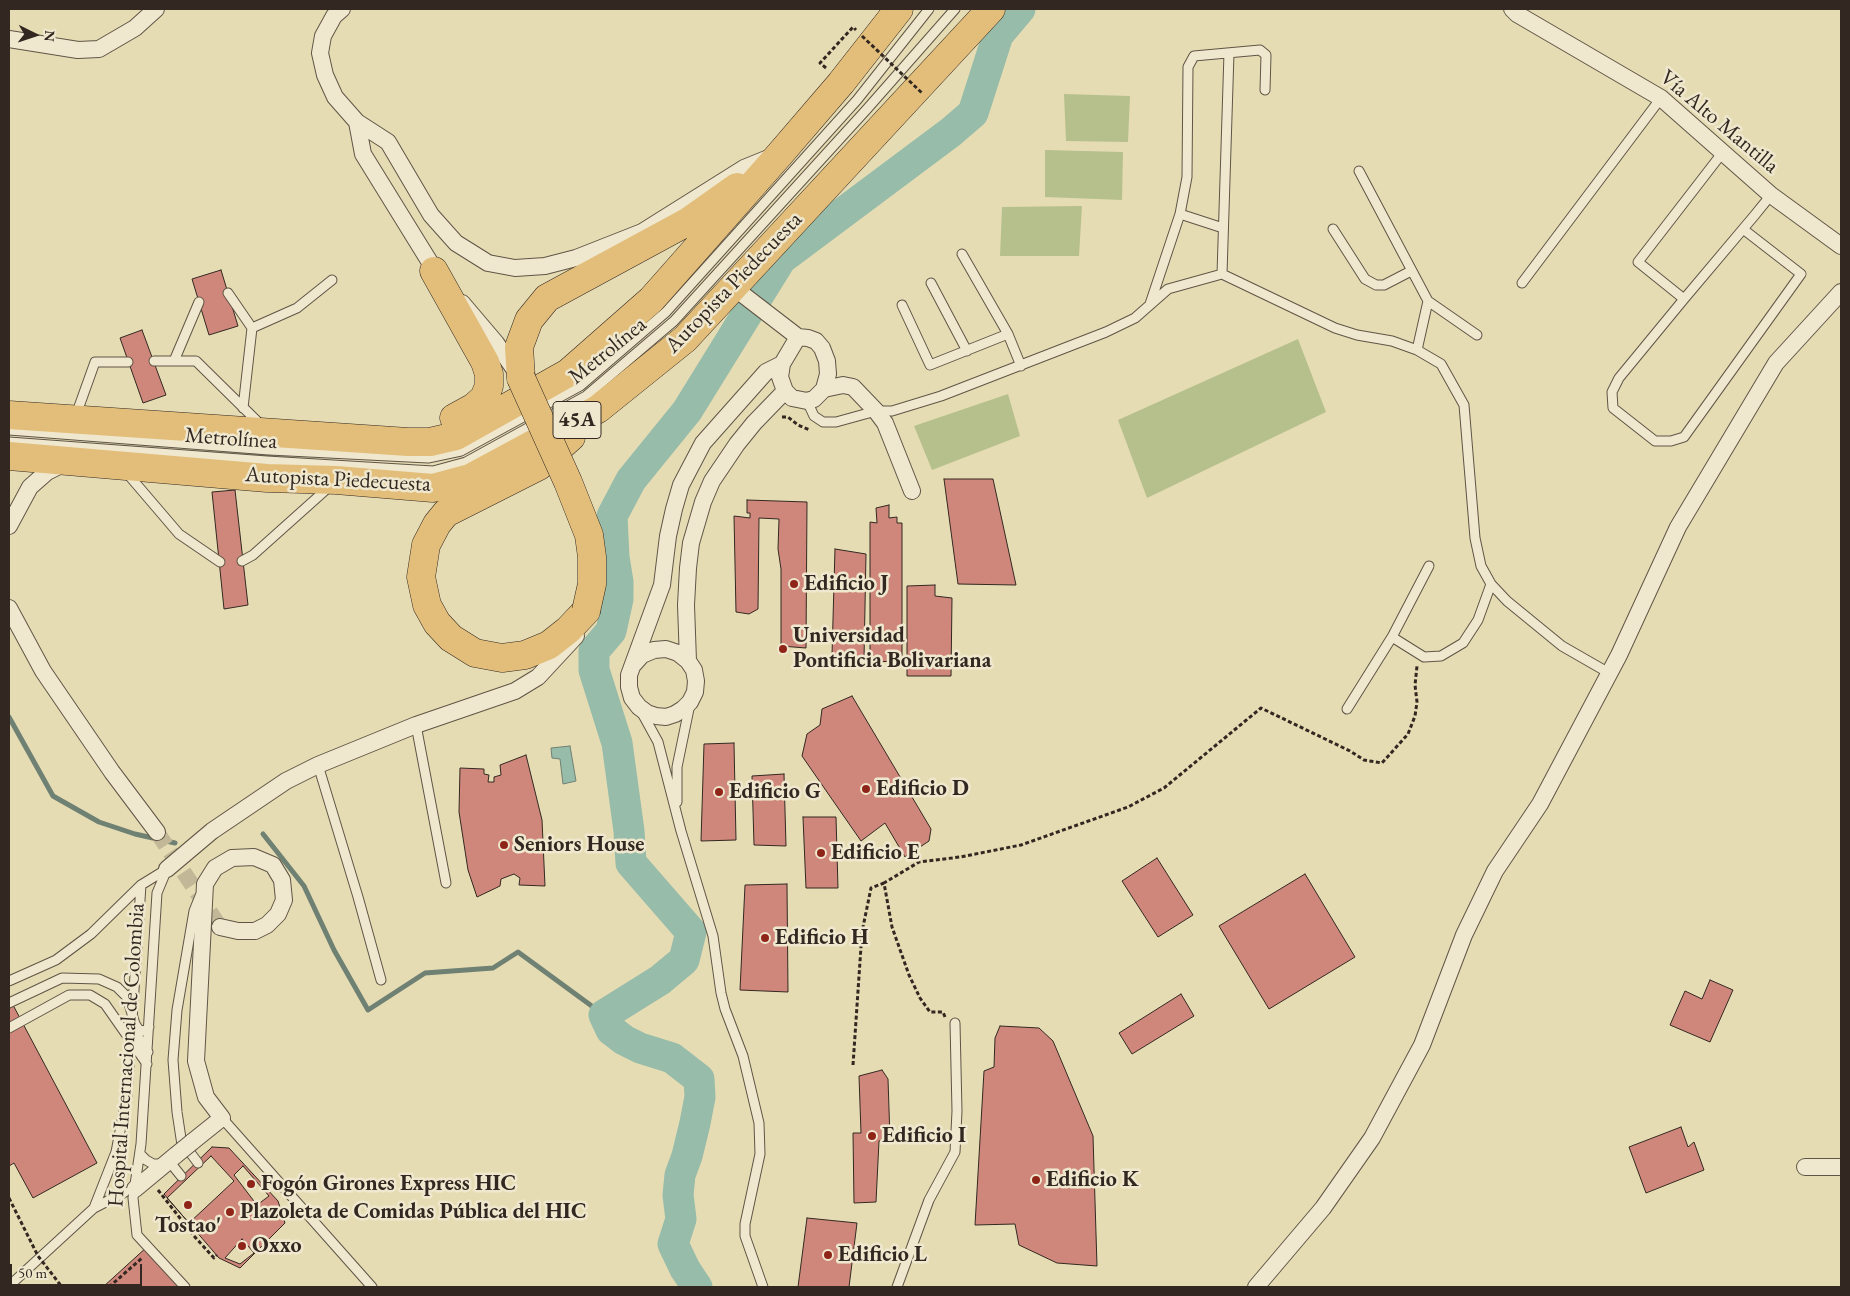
<!DOCTYPE html>
<meta charset="utf-8">
<style>
body{margin:0}
#map{position:relative;width:1850px;height:1296px;overflow:hidden;background:#e6dcb4;font-family:"EB Garamond",serif}
canvas{display:block}
.frame{position:absolute;inset:0;border:10px solid #332821;pointer-events:none}
.north{position:absolute;left:10px;top:10px;width:50px;height:50px;-webkit-text-stroke:4px #efe8ce;paint-order:stroke;rotate:94deg;font-size:14px;font-weight:700;line-height:20px;text-align:center;color:#332821}
.north::after{content:'';display:block;margin:auto;width:18px;height:22px;background:#332821;clip-path:polygon(50% 0,100% 100%,50% 72%,0 100%)}
.scale{position:absolute;left:10px;top:1264px;width:132px;height:22px;box-sizing:border-box;border:2px solid #332821;border-top:0;padding-left:6px;font-size:15px;line-height:18px;white-space:nowrap;color:#332821;-webkit-text-stroke:4px #efe8ce;paint-order:stroke}
</style>
<div id="map">
<canvas width="1850" height="1296"></canvas>
<div class="frame"></div>
<div class="north">N</div>
<div class="scale">50 m</div>
</div>
<script>
const ctx = document.querySelector('canvas').getContext('2d');
ctx.lineJoin = 'round';
function paint(path, color) {
  ctx.fillStyle = color;
  ctx.fill(path, 'evenodd');
}
function toPath(rows) {
  const path = new Path2D();
  for (const r of rows) {
    path.moveTo(r[0], r[1]);
    for (let i = 2; i < r.length; i += 2) path.lineTo(r[i], r[i + 1]);
  }
  return path;
}
function strokePath(path, color, width, dash) {
  ctx.strokeStyle = color;
  ctx.lineWidth = width;
  ctx.lineCap = dash ? 'butt' : 'round';
  ctx.setLineDash(dash || []);
  ctx.stroke(path);
}
function write(font, color, halo, rows, align = 'center') {
  ctx.font = font + ' "EB Garamond",serif';
  ctx.lineWidth = 5;
  ctx.setLineDash([]);
  ctx.textBaseline = 'middle';
  ctx.strokeStyle = halo;
  ctx.fillStyle = color;
  for (const [text, x, y, turn = 0] of rows) {
    ctx.save();
    ctx.translate(x, y);
    ctx.rotate((+turn || 0) * Math.PI / 180);
    ctx.textAlign = isNaN(turn) ? turn : align;
    if (halo) ctx.strokeText(text, 0, 0);
    ctx.fillText(text, 0, 0);
    ctx.restore();
  }
}
paint(toPath([
 [1064,94,1130,96,1128,142,1066,141],
 [1045,150,1123,152,1122,200,1045,197],
 [1082,206,1079,256,1000,256,1002,207],
 [1298,339,1326,412,1147,498,1118,420],
 [1008,394,1020,436,932,470,914,426]
]), '#b6c08c');
const water = toPath([
 [570,746,576,781,563,784,560,759,552,758,551,748,570,746]
]);
paint(water, '#97bca9');
strokePath(water, '#6f8173', 1);
strokePath(toPath([
 [9,717,53,796,99,822,135,834,175,843],
 [263,834,304,886,334,950,368,1010,425,973,493,968,518,952,604,1015]
]), '#6f8173', 5);
strokePath(toPath([
 [697,1287,685,1269,673,1244,681,1219,678,1195,680,1175,687,1156,695,1123,700,1097,699,1079,672,1058,640,1048,624,1040,611,1030,604,1015,660,980,684,960,691,932,631,863,629,831,617,743,594,670,594,651,611,631,618,599,618,582,614,557,612,516,631,480,687,411,781,259,951,132,973,113,998,35,1020,9]
]), '#97bca9', 31);
const building = toPath([
 [221,270,238,326,209,335,192,279,221,270],
 [142,330,166,395,143,403,120,338,142,330],
 [944,479,993,479,1016,585,958,584,944,479],
 [235,490,248,605,224,609,212,492,235,490],
 [747,500,807,502,806,648,781,646,781,569,778,549,779,519,759,518,758,609,749,614,736,612,734,516,750,518,750,513,747,513,747,500],
 [889,505,889,518,897,517,897,523,902,523,902,661,870,662,870,522,877,523,876,508,889,505],
 [835,549,866,554,864,659,832,655,835,549],
 [935,585,935,596,952,598,951,676,907,676,907,586,935,585],
 [852,696,931,829,929,841,905,857,885,823,861,841,802,756,807,734,820,725,822,709,852,696],
 [734,743,736,840,701,841,704,744,734,743],
 [526,755,542,820,545,886,519,885,520,878,514,874,501,879,500,886,477,897,468,870,459,812,460,768,484,769,484,774,489,775,488,782,494,782,494,777,501,775,500,765,526,755],
 [784,774,786,846,754,845,752,776,784,774],
 [803,817,836,817,838,888,806,888,803,817],
 [1157,858,1193,915,1158,937,1122,881,1157,858],
 [1305,874,1355,957,1269,1009,1219,926,1305,874],
 [787,884,788,992,740,990,745,885,787,884],
 [1710,980,1733,990,1710,1042,1670,1025,1685,991,1702,999,1710,980],
 [1181,994,1194,1016,1132,1054,1119,1033,1181,994],
 [13,1005,97,1163,33,1198,14,1163,9,1166,9,1007,13,1005],
 [1000,1026,1039,1028,1053,1041,1093,1136,1097,1266,1057,1263,1019,1245,1015,1224,975,1225,984,1071,994,1067,995,1038,1000,1026],
 [882,1070,888,1079,890,1139,879,1141,876,1202,854,1203,853,1133,861,1133,859,1076,882,1070],
 [1681,1127,1688,1147,1694,1142,1704,1170,1646,1193,1629,1147,1681,1127],
 [212,1147,229,1148,278,1201,285,1223,240,1268,219,1258,164,1194,212,1147],
 [211,1156,234,1181,189,1223,167,1198,211,1156],
 [243,1166,269,1196,257,1205,234,1175,243,1166],
 [807,1218,857,1223,849,1287,798,1287,807,1218],
 [242,1239,254,1253,240,1264,225,1258,242,1239],
 [148,1246,185,1287,103,1287,148,1246]
]);
paint(building, '#cf877b');
strokePath(building, '#332821', 1);
strokePath(toPath([
 [157,832,220,927]
]), '#c2b897', 16, [16, 8]);
const service = toPath([
 [1229,53,1222,274,1335,328,1357,335,1392,341,1417,350,1441,364,1464,405,1475,538,1481,566,1491,584,1507,601,1562,646,1609,673],
 [1359,171,1428,301,1417,350],
 [1180,214,1223,228],
 [1333,229,1365,279,1376,285,1384,285,1411,271],
 [1743,229,1801,274,1684,437,1671,441,1655,441,1613,408,1612,392,1619,378,1684,299,1743,229,1754,216,1771,195],
 [962,254,1008,334,1021,366],
 [931,283,967,351],
 [1522,283,1661,98],
 [228,293,252,328,243,408],
 [1684,299,1638,262,1723,152],
 [1428,301,1477,335],
 [1150,304,1180,214,1187,177,1188,67,1194,56,1260,50,1266,55,1265,90],
 [902,305,930,365,1008,334],
 [252,328,297,308,332,280],
 [154,361,196,361,261,425],
 [174,361,199,302],
 [807,401,814,416,823,422,836,422,876,411,892,411,941,396,1106,332,1135,318,1168,289,1222,274],
 [76,415,95,362,128,362],
 [9,430,269,450,428,458,461,451,580,386,666,312,857,100,929,9],
 [9,442,267,461,433,471,466,462,586,396,674,321,867,109,955,9],
 [126,472,179,534,220,562],
 [242,561,253,555,329,487],
 [1429,566,1392,637,1424,657,1441,656,1463,643,1478,620,1491,584],
 [1347,709,1392,637],
 [641,711,658,742,681,831,713,936,721,993,725,1009,743,1056,759,1123,760,1154,745,1224,745,1236,763,1287],
 [416,725,446,883],
 [318,765,358,897,381,980],
 [677,802,677,767,690,704],
 [167,869,157,893,141,1144,133,1198,137,1235,185,1287],
 [9,981,56,960,91,934,141,885,167,869],
 [9,1003,62,978,99,979,117,987,127,997,135,1024,139,1030,146,1031,149,1027],
 [135,1027,139,1039,148,1052],
 [9,1028,69,995,90,995,105,1004,147,1064],
 [222,1118,372,1287],
 [182,1145,177,1112,173,1060,177,1010,194,911,200,896],
 [186,1147,198,1163],
 [140,1154,146,1160,153,1164,163,1164],
 [169,1161,181,1176],
 [94,1208,116,1152,127,1095,141,885],
 [9,1286,94,1208,125,1192],
 [897,1287,929,1200,955,1152,957,1111,955,1023]
]);
const minor = toPath([
 [342,9,334,16,323,36,320,53,325,75,335,97,357,122,388,142,431,215,456,243,488,263,515,268,545,266,576,258,642,232,744,168,771,157],
 [1512,9,1517,14,1661,98,1771,195,1841,246],
 [9,39,78,50,99,49,135,28,156,9],
 [357,122,363,154,439,277],
 [733,287,798,337,808,338,816,341,822,348,827,361,828,374,825,385,824,389,814,399,807,401,792,398,785,391,780,377,782,364,798,337],
 [462,303,496,343,519,376],
 [824,389,843,385,853,387,876,411,885,423,912,491],
 [9,526,30,487,47,472,65,463],
 [9,608,43,671,112,772,157,832],
 [688,661,686,605,688,568,691,543,703,502,712,481,737,444,754,423,785,391],
 [634,664,642,655,654,650,666,649,678,653,688,661,694,670,696,681,695,692,690,702,683,709,675,714,666,717,656,716,647,713,639,707,632,698,629,687,629,675,662,585,668,536,674,509,681,485,703,443,766,372,782,364],
 [167,869,212,831,286,781,318,765,416,725,515,691,538,677,576,636],
 [192,1142,222,1118,206,1097,196,1061,205,884,215,868,232,858,254,857,273,865,282,880,284,900,278,914,267,925,255,931,238,931,220,927],
 [1805,1167,1841,1167],
 [135,1189,176,1155],
 [1256,1287,1323,1208,1372,1138,1422,1045,1464,935,1495,871,1540,804,1619,655,1678,527,1776,363,1841,292]
]);
const trunk = toPath([
 [434,271,485,362,489,374,489,386,484,398,474,407,454,418],
 [521,378,519,347,529,320,547,298,689,221,737,187],
 [9,415,408,442,430,442,456,436,568,373,651,300,780,154,841,83,899,9],
 [571,437,539,466,446,513,437,524,426,545,421,577,427,605,437,623,451,638,475,653,502,658,525,655,549,645,568,630,586,611],
 [9,456,267,478,336,480,433,488,470,478,598,409,685,339,991,9]
]);
strokePath(service, '#605546', 11);
strokePath(minor, '#605546', 18);
strokePath(trunk, '#332821', 29);
strokePath(toPath([
 [826,68,820,63,853,27,856,30],
 [782,417,788,417,798,425,810,430],
 [945,1017,943,1012,930,1012,920,998,909,975,892,927,884,883,919,862,960,857,1021,845,1128,807,1164,788,1261,708,1350,751,1364,760,1382,763,1408,734,1415,716,1417,702,1415,685,1417,666],
 [853,1065,862,932,871,888,884,883],
 [158,1190,194,1236,214,1258,217,1255],
 [109,1287,142,1258]
]), '#332821', 3, [4, 2.5]);
strokePath(service, '#efe8ce', 9);
strokePath(minor, '#efe8ce', 16);
strokePath(trunk, '#e3be7a', 28);
const minorBridge = toPath([
 [176,1155,192,1142]
]);
const trunkBridge = toPath([
 [521,378,568,482,589,535,592,557,592,584,586,611]
]);
strokePath(minorBridge, '#605546', 18, []);
strokePath(trunkBridge, '#332821', 29, []);
strokePath(toPath([
 [862,36,922,93],
 [9,1198,38,1256,62,1287]
]), '#332821', 3, [4, 2.5]);
strokePath(minorBridge, '#efe8ce', 16);
strokePath(trunkBridge, '#e3be7a', 28);
for (const [x, y, r, color] of [
 [794,584,5,"#8f2418"],
 [783,649,5,"#8f2418"],
 [866,789,5,"#8f2418"],
 [719,792,5,"#8f2418"],
 [504,845,5,"#8f2418"],
 [821,853,5,"#8f2418"],
 [765,938,5,"#8f2418"],
 [872,1136,5,"#8f2418"],
 [1036,1180,5,"#8f2418"],
 [251,1184,5,"#8f2418"],
 [188,1205,5,"#8f2418"],
 [230,1212,5,"#8f2418"],
 [242,1246,5,"#8f2418"],
 [828,1255,5,"#8f2418"]
]) {
  const dot = new Path2D();
  dot.arc(x, y, r, 0, 2 * Math.PI);
  ctx.fillStyle = color;
  ctx.fill(dot);
  strokePath(dot, '#efe8ce', 2);
}
for (const [x, y, w] of [
 [577,420,48]
]) {
  const box = new Path2D();
  box.roundRect(x - w / 2, y - 18.5, w, 37, 4);
  ctx.fillStyle = '#efe8ce';
  ctx.fill(box);
  strokePath(box, '#332821', 1);
}
write('bold 21px', '#332821', null, [
 ["45A",577,420]
]);
write('22px', '#332821', '#efe8ce', [
 ["Vía Alto Mantilla",1719,122,40],
 ["Autopista Piedecuesta",734,283,-46],
 ["Metrolínea",608,351,-39],
 ["Metrolínea",231,439,4],
 ["Autopista Piedecuesta",338,480,3],
 ["Hospital Internacional de Colombia",127,1055,-86]
]);
write('bold 22px', '#332821', '#efe8ce', [
 ["Edificio J",804,584],
 ["Universidad",793,636],
 ["Pontificia Bolivariana",793,661],
 ["Edificio D",876,789],
 ["Edificio G",729,792],
 ["Seniors House",514,845],
 ["Edificio E",831,853],
 ["Edificio H",775,938],
 ["Edificio I",882,1136],
 ["Edificio K",1046,1180],
 ["Fogón Girones Express HIC",261,1184],
 ["Plazoleta de Comidas Pública del HIC",240,1212],
 ["Tostao'",188,1226,"center"],
 ["Oxxo",252,1246],
 ["Edificio L",838,1255]
], 'left');
</script>
